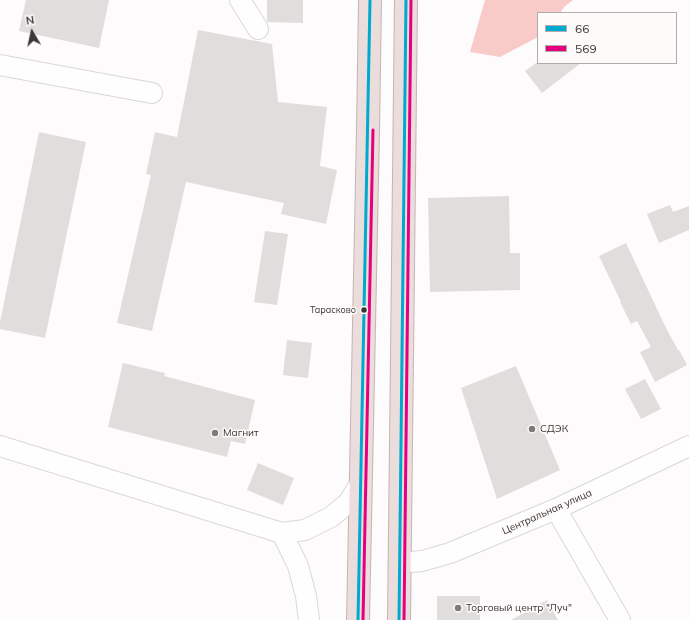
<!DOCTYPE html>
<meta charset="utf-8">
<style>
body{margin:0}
#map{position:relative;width:689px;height:620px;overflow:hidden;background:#fdfbfb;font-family:Mulish,sans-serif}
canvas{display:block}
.legend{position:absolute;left:537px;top:12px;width:140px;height:52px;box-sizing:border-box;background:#fefafa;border:1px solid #b0acac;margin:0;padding:5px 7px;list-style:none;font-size:12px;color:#3a3736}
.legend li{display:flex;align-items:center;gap:8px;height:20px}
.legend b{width:20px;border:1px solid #b0acac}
.north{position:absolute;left:12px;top:12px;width:40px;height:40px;-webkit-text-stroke:3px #fefafa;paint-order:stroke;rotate:351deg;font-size:11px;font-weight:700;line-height:16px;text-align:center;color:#3a3736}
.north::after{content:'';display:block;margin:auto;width:14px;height:18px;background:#3a3736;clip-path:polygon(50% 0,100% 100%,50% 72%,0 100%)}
</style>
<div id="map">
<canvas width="689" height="620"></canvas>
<ul class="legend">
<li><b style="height:5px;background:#00a9ce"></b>66</li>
<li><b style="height:5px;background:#e5007d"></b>569</li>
</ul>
<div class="north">N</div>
</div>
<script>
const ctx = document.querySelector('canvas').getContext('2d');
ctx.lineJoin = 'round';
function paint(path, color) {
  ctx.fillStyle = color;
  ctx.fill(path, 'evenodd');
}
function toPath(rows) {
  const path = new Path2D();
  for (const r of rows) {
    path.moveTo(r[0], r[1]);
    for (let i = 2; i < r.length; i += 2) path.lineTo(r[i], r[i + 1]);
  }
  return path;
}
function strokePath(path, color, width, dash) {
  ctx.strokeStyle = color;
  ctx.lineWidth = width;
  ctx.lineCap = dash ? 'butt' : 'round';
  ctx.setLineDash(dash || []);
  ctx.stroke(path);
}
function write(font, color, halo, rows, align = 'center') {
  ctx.font = font + ' Mulish,sans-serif';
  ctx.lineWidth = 3;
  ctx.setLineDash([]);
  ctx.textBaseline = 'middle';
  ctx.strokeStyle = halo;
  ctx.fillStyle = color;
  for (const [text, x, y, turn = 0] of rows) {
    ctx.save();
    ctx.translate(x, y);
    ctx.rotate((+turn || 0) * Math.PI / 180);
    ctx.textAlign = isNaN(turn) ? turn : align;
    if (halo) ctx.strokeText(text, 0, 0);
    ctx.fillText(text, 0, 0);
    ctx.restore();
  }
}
paint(toPath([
 [485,0,573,0,564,7,560,13,538,13,538,37,500,57,470,52]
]), '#f8cac8');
paint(toPath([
 [26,0,109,0,99,48,19,31],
 [267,0,303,0,303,23,267,22],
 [198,30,272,44,278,102,327,107,320,166,337,170,326,224,281,214,284,203,186,182,152,331,117,323,151,175,146,174,155,132,177,137],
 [536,63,581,63,542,93,525,71],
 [39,132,86,142,45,338,0,329,0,322],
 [509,196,510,253,520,253,520,290,430,292,428,198],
 [670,205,673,212,689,206,689,230,659,243,647,214],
 [265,231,288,234,277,305,254,302],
 [626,243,666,328,678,350,679,350,687,365,655,382,640,352,651,347,637,321,631,324,620,302,621,302,599,256],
 [287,340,312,343,308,378,283,375],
 [123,363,165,373,164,376,255,400,245,444,231,441,227,457,108,427],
 [516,366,560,470,497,499,461,388],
 [645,379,661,409,641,419,625,389],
 [258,463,294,478,283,505,247,490],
 [437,596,480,596,480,620,437,620],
 [547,600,558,620,511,620]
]), '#e0dddd');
const minor = toPath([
 [240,0,258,29],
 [0,65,152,93],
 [0,446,282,533,305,530,331,517,348,503,360,484],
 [556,509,620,620],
 [282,533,298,566,306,596,309,620],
 [400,563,422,561,450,553,556,509,689,446]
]);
const highway = toPath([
 [358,620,368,130,370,0],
 [399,620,406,0]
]);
strokePath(minor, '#dad7d7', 22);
strokePath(highway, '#c4b5b4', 24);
strokePath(minor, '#fffefe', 20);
strokePath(highway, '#ecdddd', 22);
strokePath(toPath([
 [358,620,370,0],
 [399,620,406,0]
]), '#00a9ce', 3);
strokePath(toPath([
 [363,620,373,130],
 [404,620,411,0]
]), '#e5007d', 3);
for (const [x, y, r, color] of [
 [364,310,3.5,"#3a3736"],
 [532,429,4,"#7e7c7b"],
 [215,433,4,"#7e7c7b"],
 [458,608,4,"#7e7c7b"]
]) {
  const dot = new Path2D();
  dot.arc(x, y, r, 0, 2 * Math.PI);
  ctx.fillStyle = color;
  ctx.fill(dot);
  strokePath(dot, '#fefafa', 1.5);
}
write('9px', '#3a3736', '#fefafa', [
 ["Тарасково",356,310]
], 'right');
write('10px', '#3a3736', '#fefafa', [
 ["СДЭК",540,429],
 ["Магнит",223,433],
 ["Торговый центр \"Луч\"",466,608]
], 'left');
write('10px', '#3a3736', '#fefafa', [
 ["Центральная улица",547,512,-24]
]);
</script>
